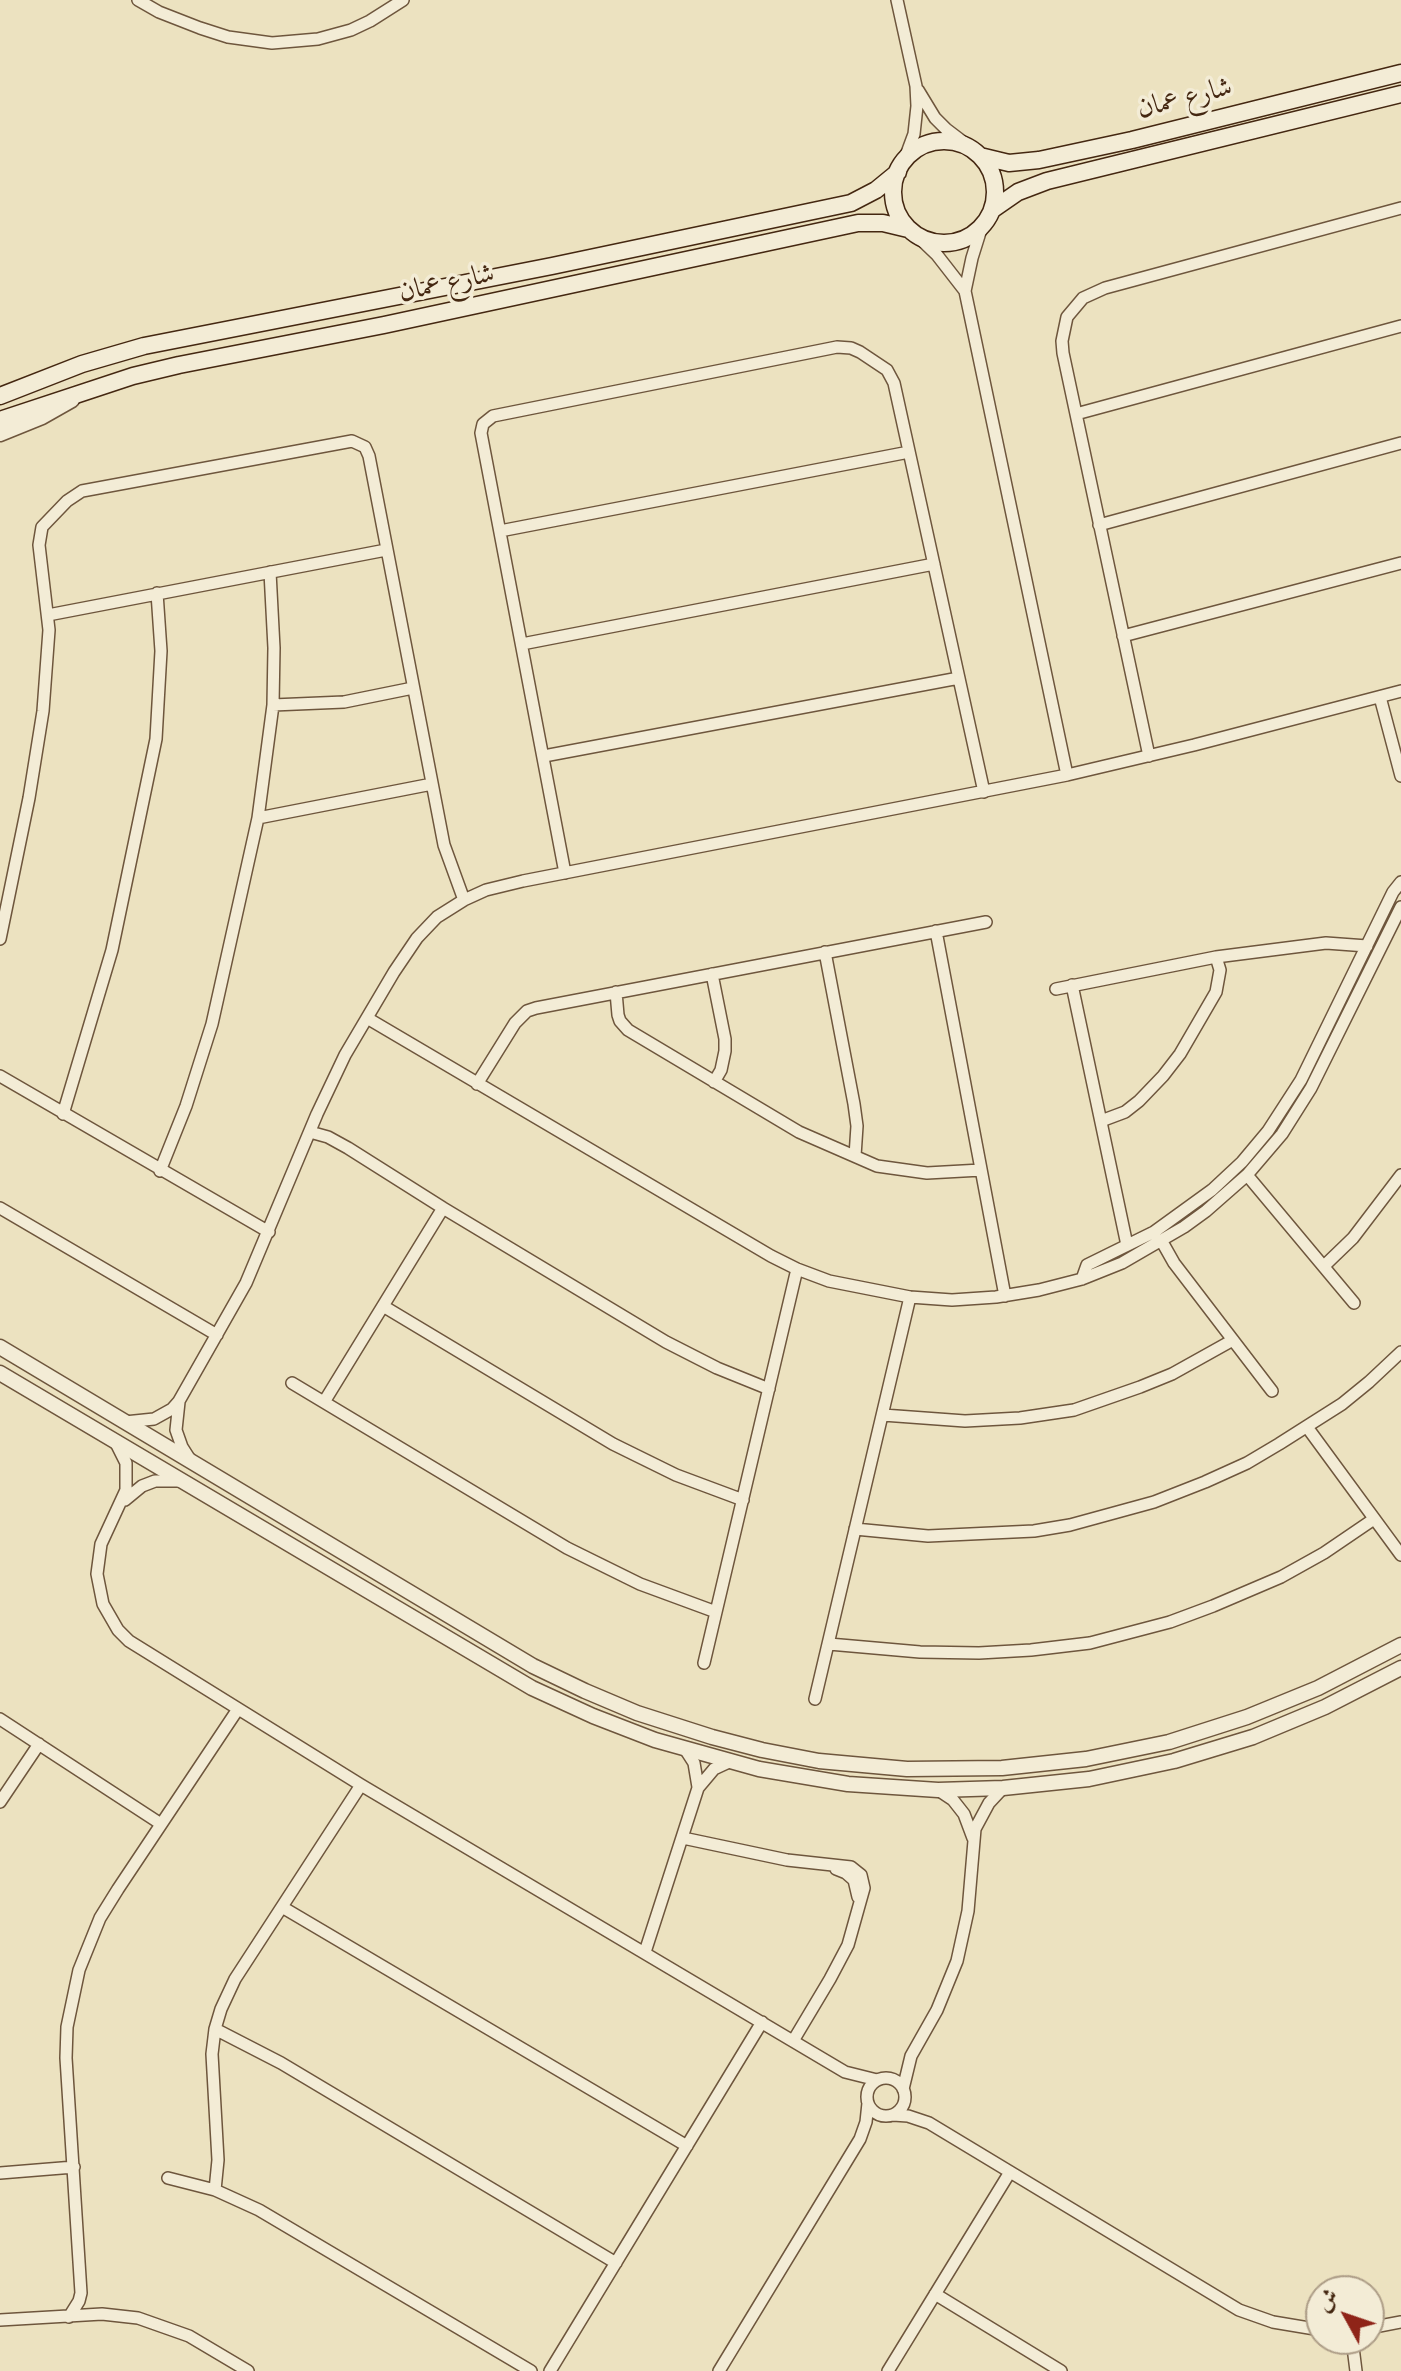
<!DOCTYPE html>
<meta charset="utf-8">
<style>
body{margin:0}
#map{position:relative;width:1401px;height:2371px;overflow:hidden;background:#ece2c0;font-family:"IM FELL DW Pica",Amiri,serif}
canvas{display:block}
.north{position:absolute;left:1305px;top:2275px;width:80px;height:80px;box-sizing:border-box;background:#f3ecd6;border:2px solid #ad9d87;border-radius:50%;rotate:310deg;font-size:22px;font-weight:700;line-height:32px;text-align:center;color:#442711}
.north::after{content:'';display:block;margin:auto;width:28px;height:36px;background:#8f2418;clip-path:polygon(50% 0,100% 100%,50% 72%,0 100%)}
</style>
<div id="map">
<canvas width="1401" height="2371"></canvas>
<div class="north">ش</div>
</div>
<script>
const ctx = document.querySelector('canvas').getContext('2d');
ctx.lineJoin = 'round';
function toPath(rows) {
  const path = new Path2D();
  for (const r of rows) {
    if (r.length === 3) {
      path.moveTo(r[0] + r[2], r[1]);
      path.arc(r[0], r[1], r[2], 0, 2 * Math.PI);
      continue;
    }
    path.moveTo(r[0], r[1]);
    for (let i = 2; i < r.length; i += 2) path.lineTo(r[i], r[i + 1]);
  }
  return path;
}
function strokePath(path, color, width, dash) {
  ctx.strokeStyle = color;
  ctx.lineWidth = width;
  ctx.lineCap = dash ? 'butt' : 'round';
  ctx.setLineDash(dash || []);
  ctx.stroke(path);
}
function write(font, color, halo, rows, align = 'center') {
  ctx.font = font + ' "IM FELL DW Pica",Amiri,serif';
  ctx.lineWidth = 7;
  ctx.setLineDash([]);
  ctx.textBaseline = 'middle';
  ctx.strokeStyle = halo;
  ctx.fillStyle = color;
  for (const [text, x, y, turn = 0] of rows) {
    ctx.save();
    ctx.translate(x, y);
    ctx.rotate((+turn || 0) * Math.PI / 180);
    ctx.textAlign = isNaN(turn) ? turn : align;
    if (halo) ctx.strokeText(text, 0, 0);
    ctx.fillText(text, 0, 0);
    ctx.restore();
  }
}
const minor = toPath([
 [138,0,159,12,200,28,228,37,272,43,318,39,351,30,370,21,403,0],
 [897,0,916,86,917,106,914,134,904,161],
 [918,90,935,118,946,129,971,148],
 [982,226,972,258,965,291,1067,775],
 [915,234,937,255,965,291],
 [1076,414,1401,326],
 [1099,525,1401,443],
 [500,531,909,452],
 [48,615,386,550],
 [1123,636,1401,563],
 [522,644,934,564],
 [1380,697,1401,776],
 [273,705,344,702,413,688],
 [544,756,959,678],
 [1149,756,1063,353,1062,341,1067,317,1083,298,1105,288,1401,208],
 [258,818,432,784],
 [565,873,481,433,483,424,493,416,837,347,851,348,860,352,887,370,894,383,984,792],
 [936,931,1005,1296],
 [0,939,29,798,43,711,49,630,39,545,42,527,67,501,82,491,352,441,365,447,369,456,444,845,464,900],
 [825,952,854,1104,857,1126,855,1156],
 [712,974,725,1039,725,1051,721,1070,714,1082],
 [1072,985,1127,1245],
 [1056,989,1216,957,1326,943,1367,946],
 [616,992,618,1015,620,1021,628,1030,799,1132,877,1166,927,1173,981,1170],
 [367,1018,771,1256,797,1269,829,1281,910,1297,952,1300,996,1297,1039,1290,1082,1279,1122,1263,1184,1227,1206,1211,1247,1175,1282,1134,1311,1088,1401,907],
 [0,1076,269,1232],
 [477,1084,515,1023,527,1011,536,1008,986,922],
 [63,1114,112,950,156,739,161,651,157,593],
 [1101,1121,1125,1112,1139,1101,1163,1076,1180,1054,1216,992,1220,970,1216,957],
 [310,1132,328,1137,348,1148,443,1208,666,1342,717,1368,769,1389],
 [160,1171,186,1106,212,1024,258,818,273,705,274,648,270,572],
 [1247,1175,1354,1303],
 [0,1208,217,1335],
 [1161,1240,1174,1263,1272,1391],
 [1324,1266,1353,1238,1401,1175],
 [1082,1279,1087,1265,1154,1232,1212,1190,1242,1162,1268,1131,1301,1080,1393,892,1401,882],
 [383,1306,613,1444,676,1475,743,1500],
 [292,1383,567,1548,640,1584,716,1612],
 [179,1402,176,1430,182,1447,189,1458],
 [324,1402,443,1208],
 [883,1415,965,1421,1020,1418,1074,1410,1140,1387,1172,1374,1233,1340],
 [125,1422,154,1419,172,1409,179,1401,246,1283,317,1114,345,1055,394,972,417,938,437,917,464,900,486,890,523,881,1067,775,1194,745,1401,691],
 [1307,1427,1401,1555],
 [116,1443,126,1463,126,1490,101,1544,97,1574,103,1604,118,1630,129,1641,361,1785,845,2072,877,2080],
 [125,1500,142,1486,155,1481,182,1481],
 [855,1529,928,1536,1034,1531,1070,1525,1154,1502,1205,1482,1247,1463,1279,1444,1342,1404,1369,1382,1401,1352],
 [829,1644,920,1652,979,1653,1031,1650,1090,1643,1170,1622,1213,1606,1281,1577,1324,1553,1374,1519],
 [704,1663,797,1269],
 [815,1699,910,1297],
 [0,1719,161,1824],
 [685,1749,694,1763,698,1787],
 [938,1790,953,1800,964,1814,973,1838],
 [0,1802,39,1744],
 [683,1838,787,1860,851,1867,861,1875,864,1888,848,1945,830,1979,793,2041],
 [836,1869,846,1873,854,1880,858,1897],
 [282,1907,687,2146],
 [645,1952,698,1788,714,1769,729,1762],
 [215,2029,281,2063,616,2263],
 [886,2097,19],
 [903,2089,911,2056,937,2010,957,1961,968,1911,975,1829,989,1803,1003,1788],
 [893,2115,908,2116,929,2123,1239,2310,1273,2322,1321,2330],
 [0,2173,74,2167],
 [168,2178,215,2190,259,2210,531,2371],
 [215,2190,218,2160,212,2054,215,2029,221,2009,235,1979,361,1785],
 [935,2294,1061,2371],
 [69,2317,79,2301,81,2293,66,2058,67,2027,79,1970,100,1918,118,1889,238,1709],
 [0,2320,102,2314,138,2318,189,2336,248,2371],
 [1369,2328,1401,2322],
 [1352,2339,1356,2371],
 [550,2371,762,2022],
 [719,2371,860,2139,866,2122,868,2103],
 [888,2371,1010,2172]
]);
const tertiary = toPath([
 [0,434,42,417,72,400],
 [0,1347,533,1666,585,1691,637,1713,712,1737,762,1750,819,1761,907,1769,1002,1768,1086,1759,1169,1742,1247,1717,1318,1688,1401,1645],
 [0,1373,532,1688,593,1716,655,1740,759,1769,848,1784,938,1790,1003,1788,1089,1779,1174,1761,1253,1737,1325,1707,1401,1668]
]);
const secondary = toPath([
 [944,192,51],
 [980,156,1009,163,1039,160,1132,140,1401,73],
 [992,210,1018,192,1047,181,1401,94],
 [0,396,82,364,144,346,552,266,851,203,876,190,898,172],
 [0,420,133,376,179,365,384,325,858,223,883,223,908,229]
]);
strokePath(minor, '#6e563d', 14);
strokePath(tertiary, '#6e563d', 17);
strokePath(secondary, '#442711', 19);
strokePath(minor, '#f3ecd6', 11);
strokePath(tertiary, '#f3ecd6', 14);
strokePath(secondary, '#f3ecd6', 16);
write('28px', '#442711', '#f3ecd6', [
 ["شارع عمان",1185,100,-14],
 ["شارع عمان",447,285,-12]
]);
</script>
